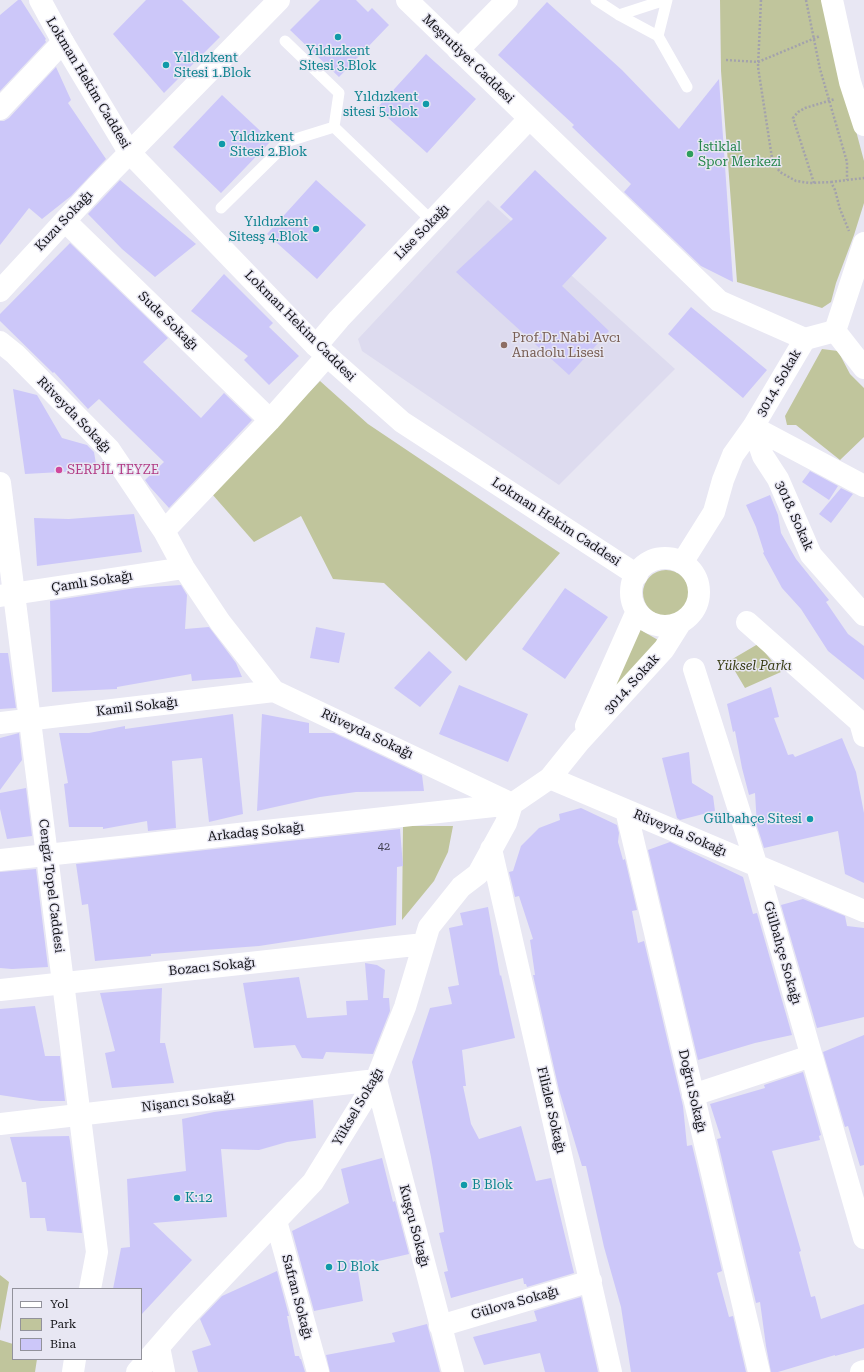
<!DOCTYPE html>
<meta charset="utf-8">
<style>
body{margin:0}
#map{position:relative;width:864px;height:1372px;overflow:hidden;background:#e8e7f3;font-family:"Roboto Serif",serif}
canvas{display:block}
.legend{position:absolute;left:12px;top:1288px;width:130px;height:72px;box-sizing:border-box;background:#e8e7f3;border:1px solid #92929b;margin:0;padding:5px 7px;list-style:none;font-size:12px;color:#121216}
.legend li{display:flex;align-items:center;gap:8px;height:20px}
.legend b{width:20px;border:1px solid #92929b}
</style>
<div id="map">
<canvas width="864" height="1372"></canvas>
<ul class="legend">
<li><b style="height:5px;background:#fff"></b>Yol</li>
<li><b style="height:11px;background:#c0c59c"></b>Park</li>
<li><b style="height:11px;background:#ccc7f9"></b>Bina</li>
</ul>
</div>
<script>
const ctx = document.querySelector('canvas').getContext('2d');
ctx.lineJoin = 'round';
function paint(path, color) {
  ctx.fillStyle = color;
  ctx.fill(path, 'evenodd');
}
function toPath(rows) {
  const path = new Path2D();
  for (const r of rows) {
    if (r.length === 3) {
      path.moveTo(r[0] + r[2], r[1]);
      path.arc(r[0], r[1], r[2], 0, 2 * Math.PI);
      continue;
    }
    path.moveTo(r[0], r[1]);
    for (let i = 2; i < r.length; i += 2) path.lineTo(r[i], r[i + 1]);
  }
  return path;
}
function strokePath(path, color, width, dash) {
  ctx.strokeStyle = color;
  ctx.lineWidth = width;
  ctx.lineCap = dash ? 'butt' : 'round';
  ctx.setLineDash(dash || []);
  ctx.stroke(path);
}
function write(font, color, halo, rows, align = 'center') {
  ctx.font = font + ' "Roboto Serif",serif';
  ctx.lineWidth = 3;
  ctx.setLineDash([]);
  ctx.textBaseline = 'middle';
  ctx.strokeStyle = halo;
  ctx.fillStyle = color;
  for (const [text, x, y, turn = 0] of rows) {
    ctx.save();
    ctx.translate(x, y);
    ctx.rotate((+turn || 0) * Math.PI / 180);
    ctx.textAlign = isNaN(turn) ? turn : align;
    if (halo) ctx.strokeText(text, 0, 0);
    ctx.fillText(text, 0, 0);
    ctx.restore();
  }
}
paint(toPath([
 [488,200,675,369,559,485,362,351,358,339]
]), '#dddbef');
paint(toPath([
 [720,0,824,0,838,63,864,161,864,203,854,235,836,283,831,302,822,308,737,282,721,71],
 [822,349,838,351,850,374,864,388,864,437,840,460,796,425,787,425,785,416],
 [320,381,368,424,560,553,466,661,384,583,333,579,301,516,254,542,212,494],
 [666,593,23],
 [639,629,658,640,605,704],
 [758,644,781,672,745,688,729,661],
 [403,826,453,826,448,852,434,881,402,920],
 [0,1275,9,1282,0,1331],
 [0,1340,13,1344,13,1359,37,1359,35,1372,0,1372]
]), '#c0c59c');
paint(toPath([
 [18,0,21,0,46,39,45,40,46,42,0,91,0,15],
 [146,0,182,0,220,37,164,93,113,34],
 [320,0,356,0,368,12,372,8,389,25,339,77,290,30],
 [547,2,622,70,679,129,719,79,733,282,701,266,624,192,631,184,572,127,574,125,498,55],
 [426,54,476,99,427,153,377,108],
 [56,67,71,100,68,103,106,159,71,196,42,219,29,208,0,245,0,121,4,121,9,118],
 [222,95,271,141,221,193,173,147],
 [535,170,607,238,562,286,609,331,569,375,456,272,513,219,500,207],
 [120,180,196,244,155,277,122,249,88,214],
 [316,180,366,225,317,279,267,234],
 [70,243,168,338,143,362,201,418,224,393,252,420,169,508,150,487,145,480,164,462,99,399,88,409,54,372,53,373,0,321,0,314],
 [224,274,273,323,269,327,299,356,269,385,244,360,248,356,191,311],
 [691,307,767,370,743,398,668,334],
 [13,389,37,395,62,438,87,445,94,452,97,470,25,474],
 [810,471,838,486,829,500,802,482],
 [841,488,853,494,831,523,819,514],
 [770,495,778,515,781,533,796,559,829,600,826,602,848,634,864,646,864,680,828,651,801,609,782,588,763,553,764,552,756,527,746,505],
 [134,514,142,552,37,566,34,518,69,519],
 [181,585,187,595,185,629,209,627,236,663,242,677,192,681,191,674,117,687,117,689,52,692,50,601,136,588],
 [565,588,608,617,565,679,522,649],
 [316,627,345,633,339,663,310,658],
 [429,651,452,672,420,707,394,688],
 [0,653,8,653,16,708,0,709],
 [459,685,528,714,508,762,439,734],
 [771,687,779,717,774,718,788,755,793,754,795,757,842,738,856,772,864,813,864,883,845,874,838,831,764,848,757,826,755,793,749,795,742,768,735,731,733,732,727,704],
 [233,714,243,814,209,822,202,758,172,761,176,828,148,831,147,821,103,829,103,827,69,827,64,784,68,783,59,733,89,733,125,726,125,729],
 [262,714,309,723,309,733,334,733,422,775,424,791,356,792,320,797,257,811],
 [19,733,22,760,0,790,0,738],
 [689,752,692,783,713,796,715,811,680,820,677,818,662,758],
 [26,788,32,836,7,839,0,809,0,793],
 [581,808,617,825,619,833,618,842,623,860,625,859,637,910,632,911,638,943,644,941,683,1106,687,1146,692,1145,722,1271,717,1273,729,1317,733,1316,746,1372,631,1372,621,1307,604,1247,586,1166,582,1166,559,1090,533,975,535,975,530,940,533,939,519,896,515,897,509,872,513,871,521,846,539,828,560,820,559,814],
 [400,829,403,866,397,867,396,925,259,946,151,954,151,956,95,961,88,904,82,905,76,864],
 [670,842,743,877,753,914,757,913,792,1035,755,1043,698,1060,648,850],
 [36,869,48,967,12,969,0,968,0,872],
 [803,899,845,916,847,926,864,928,864,1017,817,1028,781,905],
 [488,907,500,976,501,975,515,1038,462,1050,466,1086,463,1086,471,1124,479,1139,521,1126,536,1181,551,1178,574,1273,527,1287,526,1284,524,1284,523,1278,451,1298,444,1272,448,1271,439,1233,444,1232,431,1157,412,1062,430,1008,452,1004,448,987,459,985,449,928,463,925,460,913],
 [365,963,377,965,385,970,383,998,389,998,390,1011,373,1054,326,1052,323,1059,302,1058,295,1045,254,1048,243,983,299,977,307,1018,347,1015,346,1001,368,1000],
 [162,988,160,1043,165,1043,174,1083,112,1088,105,1053,115,1051,100,993],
 [35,1006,45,1056,60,1056,65,1101,40,1101,0,1095,0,1009],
 [864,1035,864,1165,860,1166,848,1126,845,1127,823,1052],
 [803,1072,821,1135,819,1136,820,1140,772,1151,801,1251,799,1252,811,1297,815,1296,821,1319,864,1304,864,1348,835,1356,835,1355,778,1372,771,1372,766,1346,760,1302,756,1303,717,1139,721,1138,710,1104,765,1088,764,1085],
 [313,1100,316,1138,287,1142,259,1150,221,1149,227,1217,153,1223,192,1260,141,1315,141,1289,113,1289,121,1248,130,1247,127,1179,186,1171,182,1119,214,1112],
 [69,1136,70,1141,82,1233,47,1231,45,1218,30,1218,26,1182,22,1182,10,1137],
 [382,1158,393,1202,395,1201,409,1254,357,1266,363,1301,314,1311,292,1231,349,1203,341,1169],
 [277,1271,289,1316,287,1316,295,1356,299,1356,300,1359,301,1359,305,1372,198,1372,192,1351,211,1345,200,1319,222,1296],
 [581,1297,598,1372,545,1372,540,1353,484,1365,473,1337,537,1321,534,1311],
 [427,1324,440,1372,330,1372,326,1355,395,1342,392,1333]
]), '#ccc7f9');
strokePath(toPath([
 [761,0,758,67,772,158,777,168,780,172,796,181,810,183,831,182,835,190,840,209,849,231],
 [806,0,820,69,847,162,847,180],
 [726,60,758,62,820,36],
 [831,182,864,178],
 [814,183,793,118,798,112,805,108,835,99]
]), '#a3a2ac', 2.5, [2, 2]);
strokePath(toPath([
 [596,0,619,15,658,36],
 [667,0,658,36,687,87],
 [619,15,665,0],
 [285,41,339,93,334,127],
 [334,127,432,221],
 [221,208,289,141,334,127]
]), '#fff', 11);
strokePath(toPath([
 [832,0,850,82,864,125],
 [458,50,507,0],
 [0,109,63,42],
 [65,221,270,420],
 [864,243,835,331,864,368],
 [0,291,96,187,279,0],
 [0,342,15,354,109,449,164,531,184,568,220,622,274,691,512,804,550,778,579,742,664,649,681,622],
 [316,346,339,319,529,119],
 [753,427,763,456,778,479,811,555,864,615],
 [753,427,864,486],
 [164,531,270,420,327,356],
 [665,592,34],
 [682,563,714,512,723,480,733,455,753,427,805,339],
 [0,596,184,568],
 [747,622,860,722,864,736],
 [694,669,759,873,864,1238],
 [0,723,274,691],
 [586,726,637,611],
 [550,778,864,911],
 [626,810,759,1372],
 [491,849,611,1372],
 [0,860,512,804,506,823,478,874,461,887,429,927,405,1007,376,1080,313,1182,183,1319,137,1372],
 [0,990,424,944],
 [693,1095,811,1056],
 [0,1124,376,1080,453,1372],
 [276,1221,318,1372],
 [440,1326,591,1281],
 [159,1347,164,1372],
 [861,1372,864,1371]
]), '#fff', 22);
strokePath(toPath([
 [40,0,63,42,129,152,316,346,402,422,637,575],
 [407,0,719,301,805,339,835,331],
 [0,483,97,1252,90,1289],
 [73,1372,75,1359]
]), '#fff', 22);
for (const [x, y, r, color] of [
 [338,37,4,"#0f9aa8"],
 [166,65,4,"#0f9aa8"],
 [426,104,4,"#0f9aa8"],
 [222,144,4,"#0f9aa8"],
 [690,154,4,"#2e9e5b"],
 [316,229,4,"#0f9aa8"],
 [504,345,4,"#8d6e63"],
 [59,470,4,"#d1479c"],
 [810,819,4,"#0f9aa8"],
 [464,1185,4,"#0f9aa8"],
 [177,1198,4,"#0f9aa8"],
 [329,1267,4,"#0f9aa8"]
]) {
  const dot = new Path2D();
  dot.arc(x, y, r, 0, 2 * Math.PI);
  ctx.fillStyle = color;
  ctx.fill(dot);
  strokePath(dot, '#e8e7f3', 1.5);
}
write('11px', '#403f4f', null, [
 ["42",384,847]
]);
write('13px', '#0d838f', '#e8e7f3', [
 ["Yıldızkent",338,51,"center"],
 ["Sitesi 3.Blok",338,66,"center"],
 ["Yıldızkent",174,58],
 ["Sitesi 1.Blok",174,73],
 ["Yıldızkent",418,97,"right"],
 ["sitesi 5.blok",418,112,"right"],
 ["Yıldızkent",230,137],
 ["Sitesi 2.Blok",230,152],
 ["Yıldızkent",308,222,"right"],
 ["Sitesş 4.Blok",308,237,"right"],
 ["Gülbahçe Sitesi",802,819,"right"],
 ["B Blok",472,1185],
 ["K:12",185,1198],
 ["D Blok",337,1267]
], 'left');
write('13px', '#121216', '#e8e7f3', [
 ["Meşrutiyet Caddesi",468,59,44],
 ["Lokman Hekim Caddesi",88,83,59],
 ["Kuzu Sokağı",64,221,-47],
 ["Lise Sokağı",422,232,-46],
 ["Sude Sokağı",168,321,44],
 ["Lokman Hekim Caddesi",300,326,45],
 ["3014. Sokak",779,383,-60],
 ["Rüveyda Sokağı",74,415,46],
 ["3018. Sokak",794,516,66],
 ["Lokman Hekim Caddesi",556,522,33],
 ["Çamlı Sokağı",92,582,-9],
 ["3014. Sokak",632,684,-48],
 ["Kamil Sokağı",137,707,-7],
 ["Rüveyda Sokağı",367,734,25],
 ["Arkadaş Sokağı",256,832,-6],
 ["Rüveyda Sokağı",680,833,23],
 ["Cengiz Topel Caddesi",51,886,83],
 ["Gülbahçe Sokağı",782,953,74],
 ["Bozacı Sokağı",212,967,-6],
 ["Doğru Sokağı",692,1091,77],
 ["Nişancı Sokağı",188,1102,-7],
 ["Yüksel Sokağı",358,1107,-60],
 ["Filizler Sokağı",551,1110,77],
 ["Kuşçu Sokağı",414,1226,75],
 ["Safran Sokağı",297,1297,75],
 ["Gülova Sokağı",515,1303,-16]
]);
write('13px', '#27864d', '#e8e7f3', [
 ["İstiklal",698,147],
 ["Spor Merkezi",698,162]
], 'left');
write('13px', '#785e54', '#e8e7f3', [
 ["Prof.Dr.Nabi Avcı",512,338],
 ["Anadolu Lisesi",512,353]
], 'left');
write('13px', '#b23c85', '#e8e7f3', [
 ["SERPİL TEYZE",67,470]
], 'left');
write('italic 13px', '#383c13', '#e8e7f3', [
 ["Yüksel Parkı",754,666]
]);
</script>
